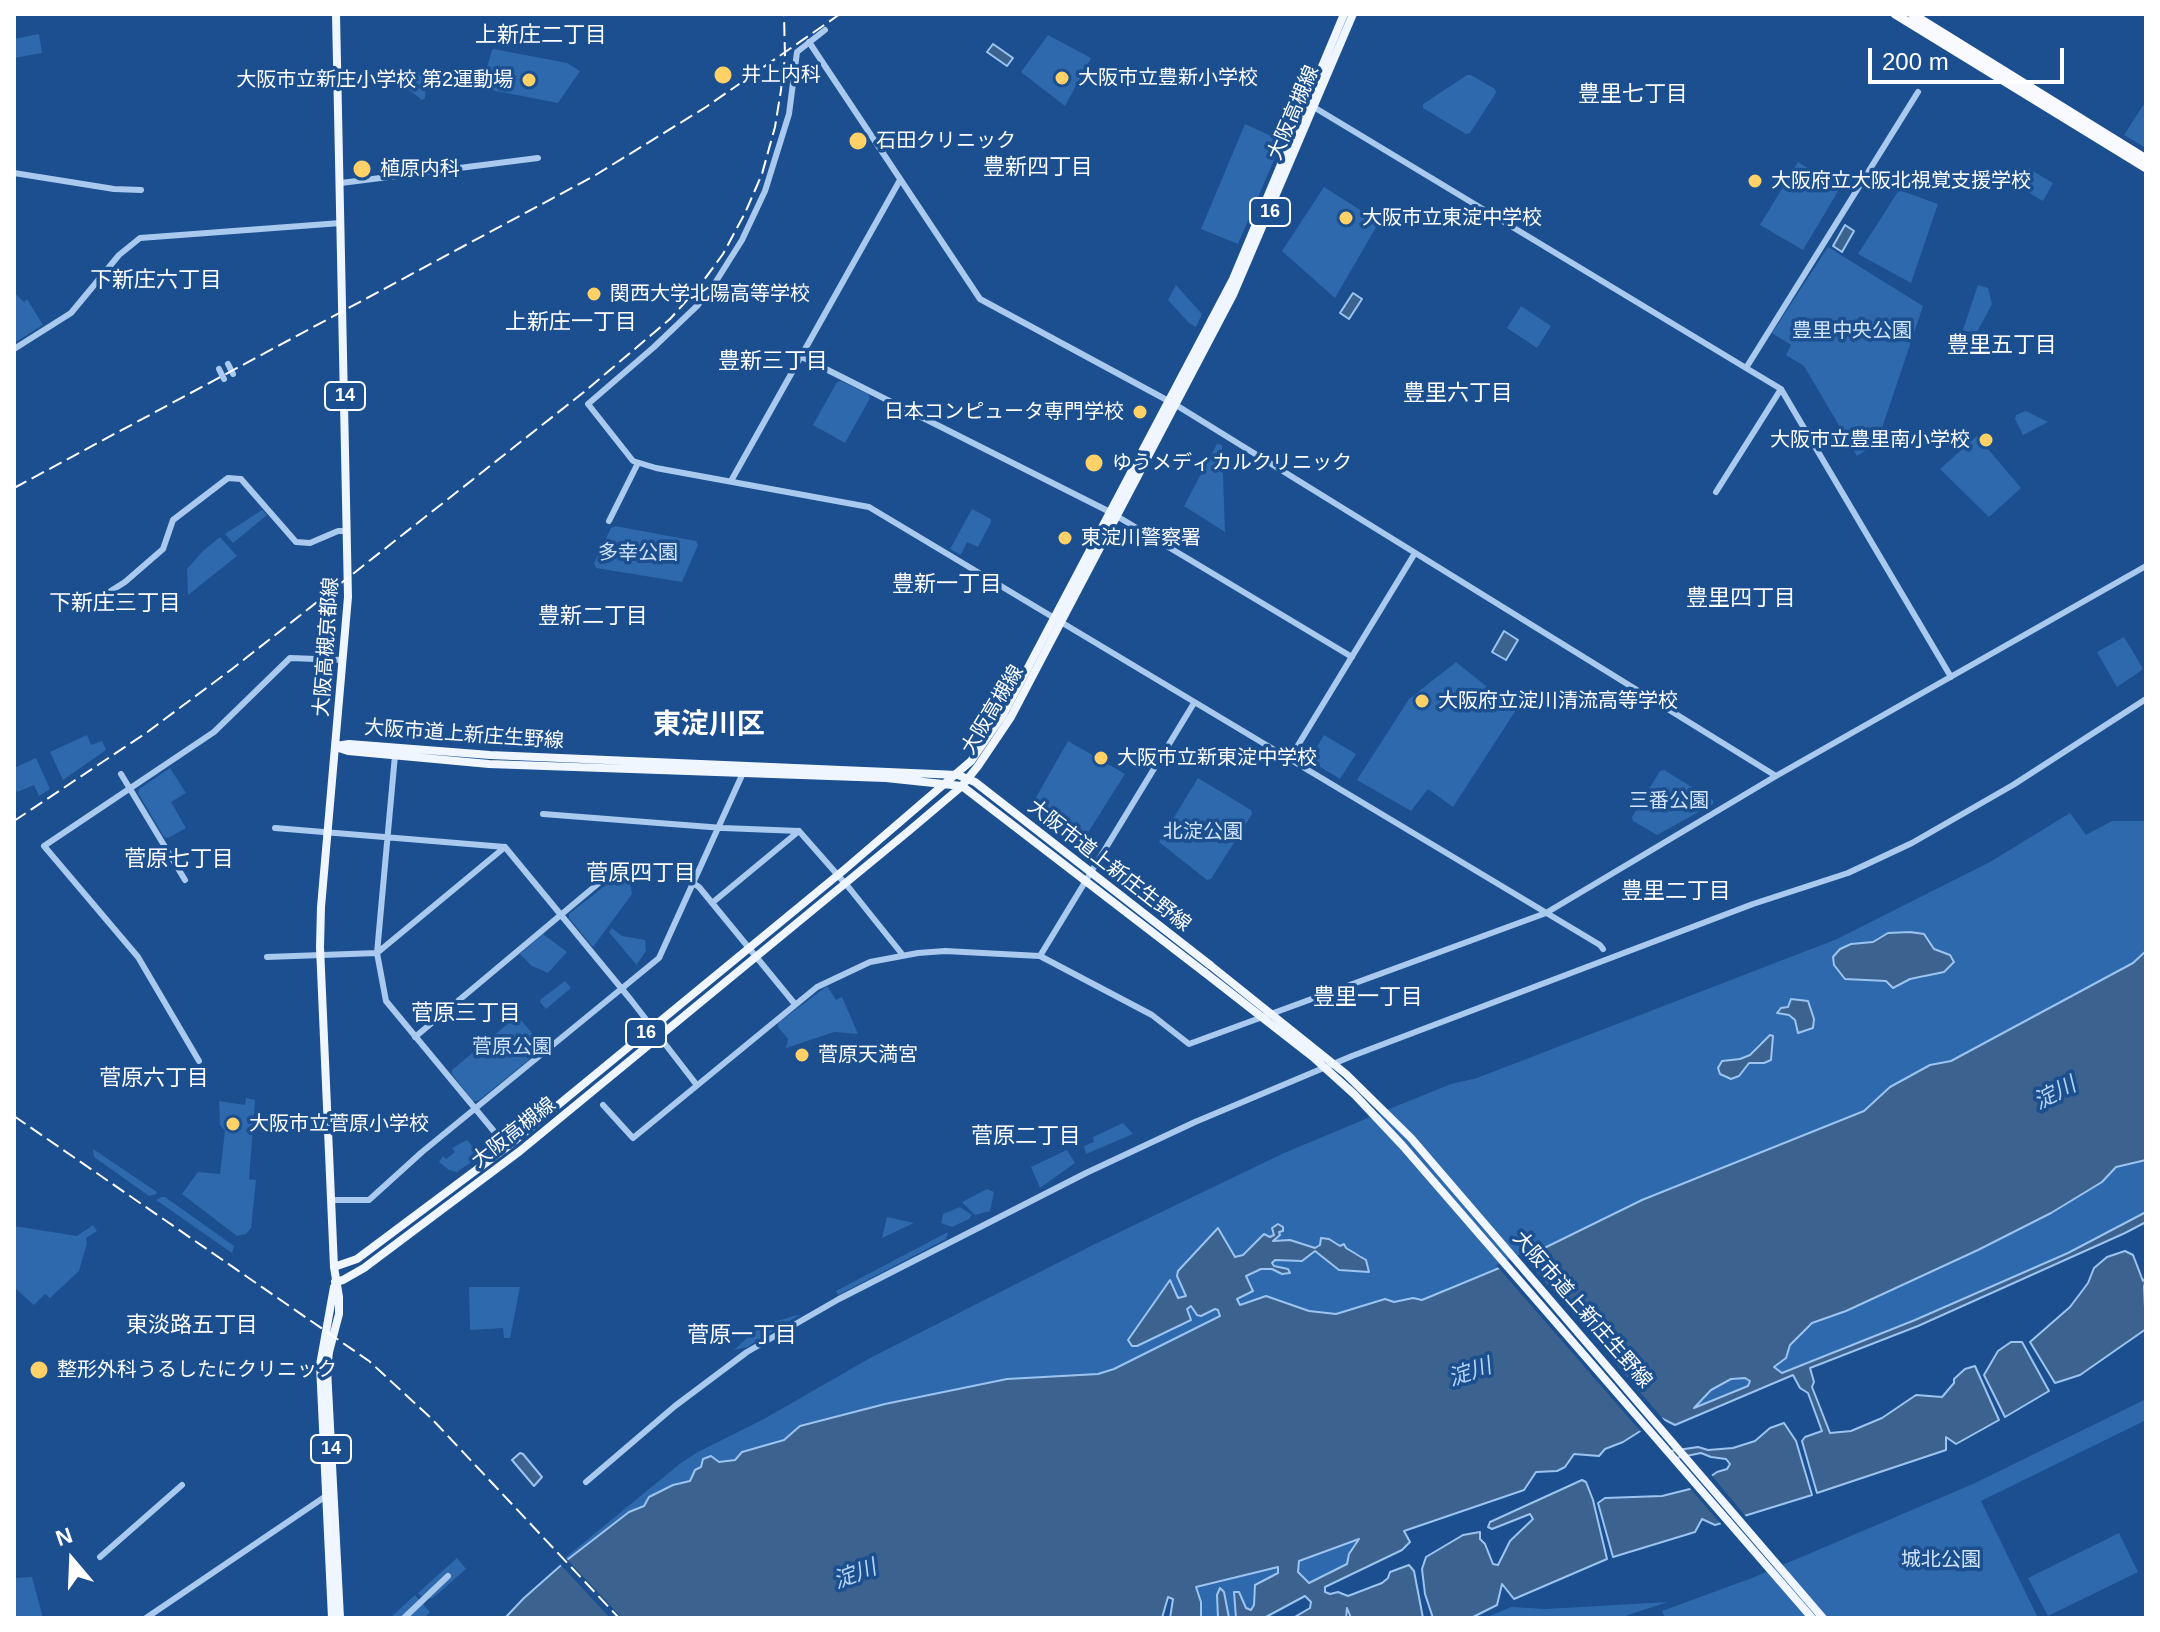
<!DOCTYPE html>
<meta charset="utf-8">
<style>
body{margin:0}
#map{position:relative;width:2160px;height:1632px;overflow:hidden;background:#1b4f8f;font-family:Arial,sans-serif}
canvas{display:block}
.frame{position:absolute;inset:0;border:16px solid #fff;pointer-events:none}
.north{position:absolute;left:32px;top:1520px;width:80px;height:80px;-webkit-text-stroke:6px #1b4f8f;paint-order:stroke;rotate:341deg;font-size:22px;font-weight:700;line-height:32px;text-align:center;color:#fff}
.north::after{content:'';display:block;margin:auto;width:28px;height:36px;background:#fff;clip-path:polygon(50% 0,100% 100%,50% 72%,0 100%)}
.scale{position:absolute;left:1868px;top:48px;width:196px;height:36px;box-sizing:border-box;border:4px solid #fff;border-top:0;padding-left:10px;font-size:24px;line-height:28px;white-space:nowrap;color:#fff;-webkit-text-stroke:6px #1b4f8f;paint-order:stroke}
</style>
<div id="map">
<canvas width="2160" height="1632"></canvas>
<div class="frame"></div>
<div class="north">N</div>
<div class="scale">200 m</div>
</div>
<script>
const ctx = document.querySelector('canvas').getContext('2d');
ctx.lineJoin = 'round';
function paint(path, color) {
  ctx.fillStyle = color;
  ctx.fill(path, 'evenodd');
}
function toPath(rows) {
  const path = new Path2D();
  for (const r of rows) {
    path.moveTo(r[0], r[1]);
    for (let i = 2; i < r.length; i += 2) path.lineTo(r[i], r[i + 1]);
  }
  return path;
}
function strokePath(path, color, width, dash) {
  ctx.strokeStyle = color;
  ctx.lineWidth = width;
  ctx.lineCap = dash ? 'butt' : 'round';
  ctx.setLineDash(dash || []);
  ctx.stroke(path);
}
function write(font, color, halo, rows, align = 'center') {
  ctx.font = font + ' Arial,"Noto Sans JP",sans-serif';
  ctx.lineWidth = 7;
  ctx.setLineDash([]);
  ctx.textBaseline = 'middle';
  ctx.strokeStyle = halo;
  ctx.fillStyle = color;
  for (const [text, x, y, turn = 0] of rows) {
    ctx.save();
    ctx.translate(x, y);
    ctx.rotate((+turn || 0) * Math.PI / 180);
    ctx.textAlign = isNaN(turn) ? turn : align;
    if (halo) ctx.strokeText(text, 0, 0);
    ctx.fillText(text, 0, 0);
    ctx.restore();
  }
}
paint(toPath([
 [39,34,42,53,14,58,14,39],
 [1048,35,1091,58,1065,106,1021,72],
 [494,49,567,63,580,71,558,103,481,88,492,50],
 [416,71,427,74,425,98,422,100,407,88],
 [1467,75,1471,75,1495,89,1496,93,1470,133,1466,134,1423,108,1423,104],
 [2146,101,2146,148,2124,135],
 [1245,124,1282,141,1238,244,1201,229],
 [1798,162,1840,188,1803,250,1760,225],
 [2028,168,2053,183,2043,201,2018,186],
 [1324,187,1379,222,1335,298,1282,251],
 [1899,190,1938,204,1911,283,1858,254],
 [1828,247,1923,306,1877,443,1857,456,1804,366,1786,355,1791,345,1772,333],
 [1176,285,1202,314,1196,327,1189,323,1168,300],
 [1978,285,1988,288,1992,304,1976,334,1963,330],
 [14,292,24,302,27,299,43,325,14,343],
 [1521,306,1551,326,1537,348,1507,328],
 [841,381,868,394,870,398,845,443,813,425,837,382],
 [2026,411,2048,422,2023,435,2015,419,2016,415],
 [1977,436,2021,488,1989,517,1940,469],
 [1217,444,1222,445,1225,532,1184,506],
 [972,509,991,519,991,522,978,547,967,542,961,555,950,549],
 [262,510,267,515,233,543,225,534],
 [615,526,696,541,698,545,682,582,596,568,594,563,611,528],
 [220,537,237,556,188,595,187,569,203,551],
 [2124,637,2142,667,2142,670,2117,687,2097,652],
 [1456,662,1516,710,1453,807,1428,789,1411,811,1357,780,1409,699],
 [87,735,91,745,102,741,106,750,63,780,50,752],
 [1324,735,1356,754,1340,779,1309,760],
 [1068,741,1125,774,1080,845,1030,808],
 [36,758,50,789,39,796,34,785,17,792,14,784,14,768],
 [170,768,186,793,171,802,186,828,168,838,164,837,138,793,139,789],
 [1664,770,1713,800,1713,804,1657,835,1633,821,1632,817,1660,771],
 [1198,778,1251,810,1252,814,1211,879,1207,880,1159,842],
 [2070,813,2086,835,2112,821,2146,821,2146,951,2133,963,1951,1061,1930,1065,1890,1087,1865,1111,1642,1200,1526,1257,1422,1300,1413,1298,1394,1302,1385,1299,1336,1314,1309,1311,1266,1296,1240,1305,1237,1299,1253,1291,1246,1276,1261,1269,1272,1269,1278,1272,1280,1269,1272,1263,1275,1260,1302,1261,1315,1251,1339,1270,1368,1272,1366,1260,1361,1255,1340,1246,1320,1245,1315,1248,1290,1240,1273,1241,1283,1227,1275,1235,1235,1258,1218,1229,1178,1271,1177,1276,1186,1296,1182,1299,1178,1298,1170,1280,1137,1346,1190,1320,1186,1309,1192,1306,1201,1316,1214,1309,1218,1309,1220,1316,1114,1369,1098,1374,1007,1379,885,1404,800,1426,784,1440,743,1452,735,1460,719,1462,695,1470,690,1481,673,1485,649,1497,645,1506,629,1512,567,1560,565,1558,682,1462,698,1452,764,1419,870,1358,1095,1244,1284,1153,1399,1105,1451,1084,1477,1078,1837,939,1990,862],
 [1910,932,1924,934,1934,949,1942,951,1924,978,1910,979,1897,986,1886,981,1856,980,1860,942,1873,942,1878,937],
 [1792,999,1811,1007,1814,1019,1795,1027,1795,1020,1789,1015,1781,1015,1781,1008,1788,1007],
 [1760,1042,1764,1063,1748,1063,1739,1076,1722,1061,1740,1059,1750,1055],
 [611,881,630,882,632,894,593,947,569,918,569,914],
 [612,928,622,936,645,940,646,951,637,964,639,968,609,932],
 [543,934,567,952,548,973,532,966,520,954],
 [565,981,571,988,546,1009,540,1002,541,999],
 [827,986,836,1000,842,997,858,1034,834,1032,786,1048,788,1039,778,1027,778,1023],
 [515,1018,520,1019,541,1044,541,1050,478,1101,473,1101,452,1074,452,1070],
 [246,1098,255,1100,249,1179,256,1180,251,1228,246,1234,237,1236,182,1194,198,1172,220,1174,225,1131,220,1125,219,1101,245,1105],
 [1123,1123,1133,1134,1086,1154,1084,1146,1094,1142,1093,1137],
 [467,1140,480,1156,457,1172,449,1170,439,1162,443,1156,446,1159,455,1152,452,1148],
 [93,1149,157,1192,156,1194,149,1196,94,1157],
 [1067,1150,1075,1163,1040,1188,1031,1167],
 [2146,1160,2146,1212,2068,1253,1915,1320,1781,1373,1774,1368,1786,1358,1790,1345,1812,1323,1846,1311,1978,1250,2051,1213,2102,1182,2116,1167],
 [987,1189,994,1192,990,1211,975,1215,962,1202],
 [161,1197,165,1197,234,1246,232,1253,156,1200],
 [960,1207,972,1215,969,1219,952,1227,941,1223,943,1214],
 [887,1217,914,1223,882,1238],
 [93,1225,97,1231,86,1238,87,1243,79,1271,50,1298,45,1294,34,1305,16,1289,14,1226,77,1236],
 [948,1232,946,1239,838,1295,836,1291],
 [469,1287,520,1287,510,1338,504,1338,503,1328,470,1330],
 [801,1314,747,1347,734,1350,760,1326],
 [1745,1378,1751,1381,1748,1386,1692,1410,1711,1390,1731,1379],
 [2146,1399,2146,1420,1981,1501,2038,1618,1665,1618,1662,1611,1752,1578,1973,1484],
 [2119,1533,2138,1572,2048,1616,2028,1578],
 [1361,1538,1349,1553,1347,1564,1309,1583,1298,1572,1298,1561],
 [457,1558,466,1569,433,1598,424,1599,418,1593],
 [1279,1567,1279,1573,1255,1585,1254,1605,1251,1610,1246,1608,1239,1593,1234,1602,1236,1618,1229,1618,1217,1595,1218,1618,1201,1618,1201,1602,1196,1588],
 [32,1577,43,1618,14,1618,14,1578],
 [415,1595,430,1612,424,1618,390,1618],
 [1668,1602,1619,1618,1485,1618,1511,1607,1546,1609]
]), '#2e69ad');
const water = toPath([
 [993,44,1013,58,1007,66,987,52,993,44],
 [1845,225,1854,231,1842,252,1833,246,1845,225],
 [1353,293,1362,299,1349,319,1340,313,1353,293],
 [1504,631,1518,640,1506,660,1492,652,1504,631],
 [1910,932,1924,934,1934,949,1950,955,1954,962,1944,972,1910,979,1893,988,1886,981,1845,979,1834,965,1833,957,1840,949,1851,944,1873,942,1888,933,1910,932],
 [2146,951,2146,1160,2116,1167,2102,1182,2051,1213,1978,1250,1846,1311,1812,1323,1790,1345,1786,1358,1774,1367,1782,1373,1915,1320,2068,1253,2146,1212,2146,1222,2125,1233,1918,1326,1810,1368,1814,1382,1812,1387,1830,1433,1851,1431,1882,1418,1916,1395,1942,1397,1954,1383,1954,1379,1965,1369,1975,1366,1999,1420,1956,1444,1946,1437,1946,1450,1817,1493,1802,1441,1805,1437,1822,1431,1808,1393,1800,1388,1793,1375,1675,1425,1661,1418,1623,1442,1605,1449,1599,1456,1574,1454,1565,1467,1557,1471,1536,1472,1524,1490,1404,1531,1410,1542,1402,1550,1325,1587,1325,1592,1330,1594,1338,1592,1348,1596,1382,1583,1388,1578,1390,1572,1409,1565,1414,1571,1423,1618,1351,1618,1347,1608,1346,1618,1293,1618,1310,1608,1311,1602,1305,1596,1264,1618,1236,1618,1234,1592,1239,1592,1246,1608,1251,1610,1254,1605,1255,1585,1278,1573,1278,1567,1196,1587,1201,1602,1201,1618,1170,1618,1173,1599,1168,1597,1162,1618,505,1618,524,1598,567,1560,629,1512,644,1506,649,1497,673,1485,690,1481,695,1470,701,1467,703,1459,711,1456,719,1462,735,1460,742,1452,784,1440,800,1426,885,1404,1007,1379,1098,1374,1114,1369,1220,1316,1218,1310,1215,1309,1201,1316,1197,1315,1191,1306,1187,1309,1191,1320,1137,1346,1132,1346,1128,1340,1170,1280,1178,1298,1186,1296,1177,1276,1178,1271,1218,1228,1235,1257,1243,1255,1264,1234,1270,1237,1274,1235,1272,1228,1278,1224,1283,1227,1283,1231,1279,1232,1280,1235,1273,1241,1290,1240,1315,1248,1320,1245,1321,1238,1329,1239,1340,1246,1344,1244,1346,1248,1366,1260,1369,1272,1339,1270,1315,1251,1302,1261,1275,1260,1272,1263,1274,1266,1288,1269,1290,1273,1282,1274,1272,1269,1261,1269,1246,1276,1253,1291,1237,1299,1240,1305,1266,1296,1309,1311,1336,1314,1385,1299,1394,1302,1413,1298,1422,1300,1526,1257,1642,1200,1864,1111,1890,1087,1930,1065,1951,1061,2133,963,2146,951],
 [1745,1378,1750,1381,1748,1386,1694,1408,1711,1390,1731,1379,1745,1378],
 [1359,1539,1349,1554,1347,1564,1309,1583,1298,1572,1299,1561,1359,1539],
 [1791,999,1808,1001,1814,1019,1813,1028,1798,1033,1795,1020,1789,1015,1777,1013,1781,1008,1788,1007,1791,999],
 [1770,1035,1773,1036,1771,1060,1764,1063,1749,1063,1739,1076,1731,1079,1720,1074,1718,1068,1722,1061,1740,1059,1750,1055,1770,1035],
 [2125,1251,2133,1255,2143,1281,2146,1277,2144,1287,2146,1329,2080,1375,2055,1383,2030,1342,2070,1307,2088,1283,2094,1268,2107,1257,2125,1251],
 [2011,1342,2022,1342,2049,1391,2005,1417,1984,1375,1998,1351,2011,1342],
 [1784,1423,1796,1441,1812,1495,1715,1525,1702,1519,1695,1532,1613,1557,1598,1503,1605,1498,1662,1496,1694,1488,1717,1472,1727,1469,1730,1464,1726,1459,1711,1457,1701,1453,1676,1458,1671,1451,1698,1447,1708,1450,1733,1448,1755,1441,1770,1428,1784,1423],
 [520,1453,523,1454,542,1477,534,1486,512,1460,520,1453],
 [1582,1480,1586,1482,1593,1500,1607,1559,1514,1599,1502,1584,1497,1605,1471,1618,1433,1618,1425,1594,1422,1569,1426,1557,1463,1535,1480,1532,1480,1539,1485,1544,1493,1564,1498,1565,1510,1541,1533,1519,1530,1514,1492,1529,1488,1527,1490,1522,1582,1480],
 [1220,1588,1224,1592,1229,1618,1218,1618,1217,1595,1220,1588]
]);
paint(water, '#3c6290');
strokePath(water, '#9cc4f0', 2);
paint(toPath([
 [1521,1254,1670,1427,1661,1423,1643,1434,1496,1265],
 [1709,1472,1748,1519,1723,1526,1687,1485],
 [565,1557,622,1618,610,1618,558,1562]
]), '#1b4f8f');
strokePath(toPath([
 [825,30,797,52,789,114,765,191,742,240,715,283,698,305,654,347,588,404,633,461,656,468,869,507,1600,945,1603,949],
 [809,42,980,299,1176,405,1776,776],
 [1312,106,1746,368,1918,92],
 [14,173,114,189,141,190],
 [341,183,538,158],
 [14,349,71,313,119,255,140,238,341,223],
 [800,356,1110,512,1352,657],
 [228,364,233,374],
 [1746,368,1781,389,1951,677],
 [219,369,224,379],
 [731,481,900,180],
 [1716,492,1781,389],
 [609,521,638,463],
 [98,599,125,582,163,549,173,520,228,478,241,479,296,542,310,543,338,531,347,531],
 [395,755,377,953,386,1001,507,1147],
 [1289,760,1415,553],
 [121,774,185,880],
 [543,814,723,828,799,831,850,889,902,954],
 [275,828,505,847,631,1000,696,1084],
 [693,883,699,887,794,1003],
 [712,903,799,831],
 [1040,956,1194,703],
 [267,957,377,953,505,847],
 [415,1037,606,877],
 [199,1061,138,957,44,846,214,732,290,658,343,660],
 [603,1105,633,1138,817,987,870,962,918,953,945,951,1040,956,1152,1015,1189,1044,1546,913,1776,776,2146,566],
 [331,1200,369,1200,422,1152,659,958,743,773],
 [586,1482,675,1406,747,1352,839,1299,1086,1173,1195,1122,1352,1056,1753,904,1848,873,1912,843,2013,785,2146,699],
 [100,1557,182,1485],
 [146,1618,326,1496],
 [404,1618,448,1576]
]), '#a9c9ee', 6);
strokePath(toPath([
 [336,14,348,597,321,907,320,947,334,1267,339,1297,339,1314,329,1352,327,1369,340,1618],
 [336,746,349,744,490,755,958,775,975,782,1210,965],
 [336,747,348,751,489,764,886,778,962,786,1204,972],
 [334,1267,357,1259,507,1147,844,870,971,761,1004,713,1233,279,1344,14],
 [335,1282,343,1280,364,1268,520,1151,910,830,962,786,978,766,1011,717,1233,295,1353,14],
 [332,1618,320,1365,334,1287]
]), '#f0f6ff', 8);
strokePath(toPath([
 [1895,14,2146,168],
 [1912,14,2146,159]
]), '#f8faff', 9);
strokePath(toPath([
 [14,488,594,176,706,107,840,14],
 [14,821,146,733,232,669,584,392,670,319,698,288,723,254,745,213,762,174,775,127,781,90,785,57,784,14],
 [14,1116,369,1361,431,1418,619,1618]
]), '#fff', 2, [14, 6]);
strokePath(toPath([
 [1210,965,1346,1074,1411,1138,1823,1618],
 [1204,972,1313,1057,1355,1095,1402,1145,1812,1618]
]), '#f0f6ff', 8);
for (const [x, y, r, color] of [
 [723,75,10,"#ffd166"],
 [1062,78,8,"#ffd166"],
 [529,80,8,"#ffd166"],
 [858,141,10,"#ffd166"],
 [362,169,10,"#ffd166"],
 [1755,181,8,"#ffd166"],
 [1346,218,8,"#ffd166"],
 [594,294,8,"#ffd166"],
 [1140,412,8,"#ffd166"],
 [1986,440,8,"#ffd166"],
 [1094,463,10,"#ffd166"],
 [1065,538,8,"#ffd166"],
 [1422,701,8,"#ffd166"],
 [1101,758,8,"#ffd166"],
 [802,1055,8,"#ffd166"],
 [233,1124,8,"#ffd166"],
 [39,1370,10,"#ffd166"]
]) {
  const dot = new Path2D();
  dot.arc(x, y, r, 0, 2 * Math.PI);
  ctx.fillStyle = color;
  ctx.fill(dot);
  strokePath(dot, '#1b4f8f', 3);
}
for (const [x, y, w] of [
 [1270,212,40],
 [345,396,40],
 [646,1033,40],
 [331,1449,40]
]) {
  const box = new Path2D();
  box.roundRect(x - w / 2, y - 14, w, 28, 6);
  ctx.fillStyle = '#1b4f8f';
  ctx.fill(box);
  strokePath(box, '#fff', 2);
}
write('bold 18px', '#fff', null, [
 ["16",1270,212],
 ["14",345,396],
 ["16",646,1033],
 ["14",331,1449]
]);
write('20px', '#fff', '#1b4f8f', [
 ["井上内科",741,75],
 ["大阪市立豊新小学校",1078,78],
 ["大阪市立新庄小学校 第2運動場",513,80,"right"],
 ["石田クリニック",876,141],
 ["植原内科",380,169],
 ["大阪府立大阪北視覚支援学校",1771,181],
 ["大阪市立東淀中学校",1362,218],
 ["関西大学北陽高等学校",610,294],
 ["日本コンピュータ専門学校",1124,412,"right"],
 ["大阪市立豊里南小学校",1970,440,"right"],
 ["ゆうメディカルクリニック",1112,463],
 ["東淀川警察署",1081,538],
 ["大阪府立淀川清流高等学校",1438,701],
 ["大阪市立新東淀中学校",1117,758],
 ["菅原天満宮",818,1055],
 ["大阪市立菅原小学校",249,1124],
 ["整形外科うるしたにクリニック",57,1370]
], 'left');
write('20px', '#fff', '#1b4f8f', [
 ["大阪高槻線",1294,113,-67],
 ["大阪高槻京都線",327,647,-86],
 ["大阪高槻線",993,710,-59],
 ["大阪市道上新庄生野線",464,735,4],
 ["大阪市道上新庄生野線",1109,866,38],
 ["大阪高槻線",514,1133,-38],
 ["大阪市道上新庄生野線",1582,1310,49]
]);
write('20px', '#cfe3fa', '#1b4f8f', [
 ["豊里中央公園",1852,331],
 ["多幸公園",638,553],
 ["三番公園",1669,801],
 ["北淀公園",1203,832],
 ["菅原公園",512,1047],
 ["城北公園",1941,1560]
]);
write('22px', '#fff', '#1b4f8f', [
 ["上新庄二丁目",541,36],
 ["豊里七丁目",1633,95],
 ["豊新四丁目",1038,168],
 ["下新庄六丁目",156,281],
 ["上新庄一丁目",571,323],
 ["豊里五丁目",2002,346],
 ["豊新三丁目",773,362],
 ["豊里六丁目",1458,394],
 ["豊新一丁目",947,585],
 ["豊里四丁目",1741,599],
 ["下新庄三丁目",115,604],
 ["豊新二丁目",593,617],
 ["菅原七丁目",179,860],
 ["菅原四丁目",641,874],
 ["豊里二丁目",1676,892],
 ["豊里一丁目",1368,998],
 ["菅原三丁目",466,1014],
 ["菅原六丁目",154,1079],
 ["菅原二丁目",1026,1137],
 ["東淡路五丁目",192,1326],
 ["菅原一丁目",742,1336]
]);
write('italic 22px', '#b5d3f5', '#1b4f8f', [
 ["淀川",2055,1094,-28],
 ["淀川",1470,1373,-19],
 ["淀川",855,1575,-21]
]);
write('bold 28px', '#fff', '#1b4f8f', [
 ["東淀川区",709,725]
]);
</script>
